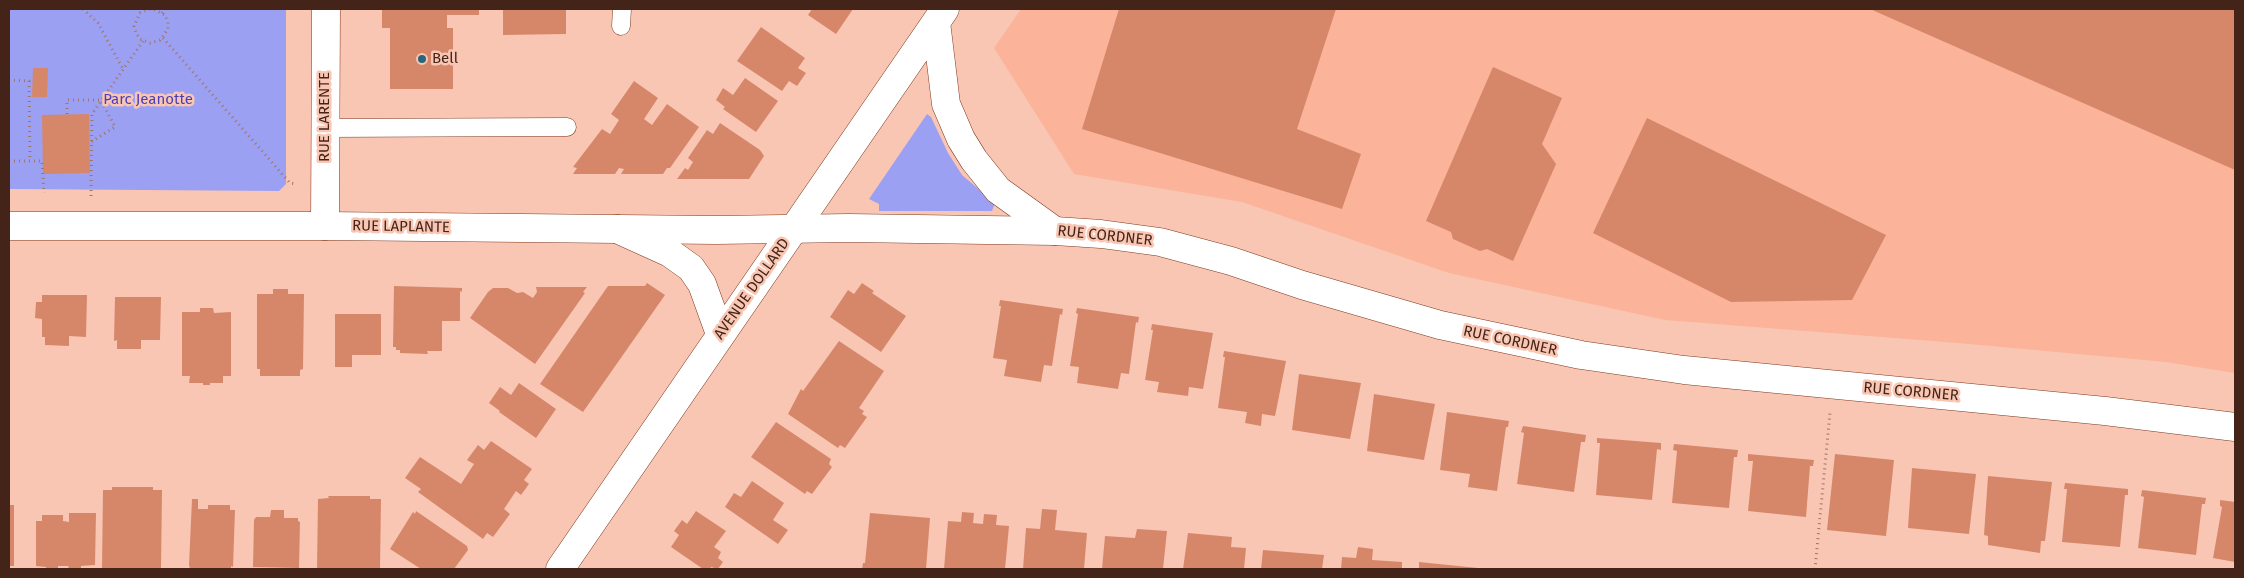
<!DOCTYPE html>
<style>
body{margin:0}
#map{position:relative;width:2244px;height:578px;overflow:hidden;background:#f9c6b4;font-family:"Fira Sans",sans-serif}
canvas{display:block}
.frame{position:absolute;inset:0;border:10px solid #442418;pointer-events:none}
</style>
<div id="map">
<canvas width="2244" height="578"></canvas>
<div class="frame"></div>
</div>
<script>
const ctx = document.querySelector('canvas').getContext('2d');
ctx.lineJoin = 'round';
function paint(path, color) {
  ctx.fillStyle = color;
  ctx.fill(path, 'evenodd');
}
function toPath(rows) {
  const path = new Path2D();
  for (const r of rows) {
    path.moveTo(r[0], r[1]);
    for (let i = 2; i < r.length; i += 2) path.lineTo(r[i], r[i + 1]);
  }
  return path;
}
function strokePath(path, color, width, dash) {
  ctx.strokeStyle = color;
  ctx.lineWidth = width;
  ctx.lineCap = dash ? 'butt' : 'round';
  ctx.setLineDash(dash || []);
  ctx.stroke(path);
}
function write(font, color, halo, rows, align = 'center') {
  ctx.font = font + ' "Fira Sans",sans-serif';
  ctx.lineWidth = 5;
  ctx.setLineDash([]);
  ctx.textBaseline = 'middle';
  ctx.strokeStyle = halo;
  ctx.fillStyle = color;
  for (const [text, x, y, turn = 0] of rows) {
    ctx.save();
    ctx.translate(x, y);
    ctx.rotate((+turn || 0) * Math.PI / 180);
    ctx.textAlign = isNaN(turn) ? turn : align;
    if (halo) ctx.strokeText(text, 0, 0);
    ctx.fillText(text, 0, 0);
    ctx.restore();
  }
}
paint(toPath([
 [1021,9,2235,9,2235,373,2166,362,1958,343,1665,320,1449,273,1242,202,1074,174,994,48]
]), '#fbb399');
paint(toPath([
 [9,9,286,9,286,184,279,191,9,189],
 [927,114,931,117,948,153,962,175,995,203,992,211,879,211,879,204,869,199]
]), '#9ca0f2');
paint(toPath([
 [382,9,479,9,479,15,447,15,447,28,453,28,453,89,390,89,390,28,382,28],
 [503,9,566,9,566,34,503,35],
 [812,9,853,9,836,34,808,15],
 [1119,9,1336,9,1297,129,1361,154,1342,209,1082,129],
 [1870,9,2235,9,2235,170],
 [761,27,805,58,798,68,806,73,797,86,789,81,782,91,737,61],
 [1493,67,1562,98,1542,144,1556,164,1513,261,1487,249,1480,251,1453,239,1451,232,1426,221],
 [33,68,48,68,47,97,32,97],
 [745,78,778,101,756,132,723,109,725,107,716,100,723,88,733,95],
 [634,81,658,98,644,119,652,125,667,104,699,127,670,168,667,168,663,174,621,174,624,169,619,168,615,174,573,174,577,168,573,167,602,129,610,134,619,120,611,114],
 [89,114,90,173,43,174,42,115],
 [1647,118,1886,235,1852,300,1731,302,1593,233],
 [720,123,760,150,764,156,749,179,677,179,685,168,688,170,693,162,688,158,707,130,713,134],
 [647,283,665,295,583,412,540,384,608,286,645,286],
 [862,283,874,291,872,293,906,316,881,352,830,317,848,290,854,294],
 [394,286,462,288,462,292,460,291,460,321,442,321,442,351,427,351,428,354,400,353,400,350,396,350,396,347,393,347],
 [536,287,587,287,583,292,585,293,535,364,470,318,488,292,493,288,508,288,517,293,523,292,533,298,537,292],
 [273,289,288,289,288,294,304,294,303,369,300,370,300,376,260,376,260,369,257,369,257,294,273,294],
 [42,295,87,295,86,337,69,336,69,346,45,345,45,337,42,337,42,319,35,318,36,302,42,302],
 [115,297,161,297,160,340,141,340,141,349,117,349,117,340,114,341],
 [1000,300,1063,309,1062,315,1060,314,1052,366,1044,365,1041,382,1004,376,1007,360,993,358,1001,306,999,306],
 [200,308,213,308,214,313,231,312,231,376,223,376,223,383,210,383,210,385,203,385,203,383,189,383,190,376,182,376,182,312,200,312],
 [1077,308,1139,317,1138,323,1136,322,1129,374,1121,373,1118,389,1077,383,1079,367,1070,366,1078,314,1076,313],
 [335,314,381,314,381,355,352,355,352,367,335,367],
 [1152,324,1213,333,1203,389,1189,387,1188,396,1157,392,1159,382,1145,380,1153,330,1151,330],
 [839,341,884,371,859,408,864,411,862,414,867,417,845,448,840,445,838,448,788,414,801,389,803,391],
 [1224,351,1286,361,1275,416,1262,414,1261,426,1245,423,1247,412,1218,408,1225,357,1223,357],
 [1299,374,1361,383,1350,439,1292,430],
 [519,383,556,409,536,438,499,412,500,411,489,403,500,387,511,395],
 [1374,394,1435,404,1424,460,1367,451],
 [1447,412,1509,421,1508,427,1506,427,1497,491,1468,487,1470,474,1440,470],
 [776,422,831,459,829,464,832,467,812,494,807,491,805,494,751,457],
 [1523,426,1586,435,1585,442,1581,442,1574,492,1517,484,1524,433,1521,432],
 [1597,438,1661,443,1661,450,1657,449,1652,500,1596,495,1600,443,1597,443],
 [491,441,532,469,524,480,529,484,521,495,516,491,504,509,510,514,493,537,487,533,483,539,418,492,421,489,405,478,420,457,461,484,474,464,467,460,478,445,484,450],
 [1674,444,1738,450,1737,457,1734,457,1729,508,1672,503,1677,451,1673,450],
 [1748,454,1814,460,1813,466,1810,466,1806,517,1748,511,1753,461,1748,461],
 [1835,454,1894,460,1886,536,1827,530],
 [1912,468,1976,474,1969,534,1908,528],
 [1988,476,2052,482,2045,541,2041,541,2040,553,1988,545,1988,536,1984,535],
 [752,481,784,503,773,520,788,530,778,544,725,507,734,493,741,497],
 [2065,483,2128,489,2128,495,2125,495,2120,547,2062,542,2067,489,2064,489],
 [112,487,153,487,153,490,162,490,161,568,102,568,103,490,112,490],
 [2142,490,2206,498,2205,504,2202,504,2196,555,2138,548,2144,497,2141,496],
 [328,496,370,496,370,499,381,499,380,569,317,569,318,499,329,498],
 [192,499,198,499,198,509,208,509,208,505,230,505,230,510,235,510,233,567,231,566,231,569,190,569,189,565],
 [2220,500,2235,502,2235,562,2213,558,2222,507,2220,506],
 [9,505,14,505,14,566,9,566],
 [1042,509,1057,510,1055,530,1087,533,1084,569,1023,569,1026,528,1040,529],
 [271,510,284,510,284,518,298,518,298,521,300,522,299,568,253,567,254,520,256,517,270,517],
 [416,511,467,546,468,550,454,569,421,569,390,549,413,512,415,514],
 [696,511,726,531,714,547,721,552,718,558,723,562,718,569,711,567,710,569,703,569,671,547,679,535,674,531,682,520,687,524],
 [962,512,974,513,973,523,983,524,984,514,997,515,996,525,1009,526,1005,569,944,569,948,521,961,522],
 [69,513,96,513,95,565,81,566,81,569,69,569,68,566,58,566,58,569,46,569,46,567,36,566,36,521,42,521,42,515,63,515,63,521,69,522],
 [870,513,930,518,926,569,862,569,863,563,865,563],
 [1137,529,1167,531,1163,569,1102,569,1105,536,1135,538],
 [1188,533,1232,537,1231,547,1246,548,1244,569,1183,569],
 [1358,547,1373,549,1372,560,1402,562,1402,569,1341,569,1342,557,1356,558],
 [1263,550,1324,555,1322,569,1261,569],
 [1419,562,1478,568,1478,569,1419,569]
]), '#d6876a');
const service = toPath([
 [621,26,622,9],
 [325,128,567,127]
]);
const minor = toPath([
 [325,226,326,9]
]);
const tertiary = toPath([
 [9,226,325,226,717,230,849,228,1055,231,1101,234,1160,242,1231,261,1302,285,1440,325,1581,355,1684,370,2105,411,2235,427]
]);
const secondary = toPath([
 [936,22,946,104,961,139,974,160,998,190,1055,231],
 [617,229,670,253,691,268,702,284,720,334],
 [560,569,945,9]
]);
strokePath(service, '#7f391d', 19);
strokePath(minor, '#7f391d', 29);
strokePath(tertiary, '#7f391d', 29);
strokePath(secondary, '#7f391d', 29);
strokePath(toPath([
 [83,9,98,23,123,69],
 [150,9,140,13,134,26,136,33,140,39,150,43,160,40,168,29,168,22,165,15,153,9],
 [162,13,166,9],
 [163,38,290,183,297,184],
 [9,80,29,81,30,161],
 [67,114,67,100,101,100,115,127,91,142],
 [9,161,42,161,44,193],
 [91,196,92,114,143,41],
 [1815,569,1830,413]
]), '#9e7566', 3, [1, 4]);
strokePath(service, '#fff', 18);
strokePath(minor, '#fff', 28);
strokePath(tertiary, '#fff', 28);
strokePath(secondary, '#fff', 28);
for (const [x, y, r, color] of [
 [422,59,5,"#26677b"]
]) {
  const dot = new Path2D();
  dot.arc(x, y, r, 0, 2 * Math.PI);
  ctx.fillStyle = color;
  ctx.fill(dot);
  strokePath(dot, '#f9c6b4', 2);
}
write('15px', '#442418', '#f9c6b4', [
 ["Bell",432,59]
], 'left');
write('15px', '#4b3fb8', '#f9c6b4', [
 ["Parc Jeanotte",148,100]
]);
write('15px', '#442418', '#f9c6b4', [
 ["RUE LARENTE",325,117,-90],
 ["RUE LAPLANTE",401,227,1],
 ["RUE CORDNER",1105,236,6],
 ["AVENUE DOLLARD",752,289,-55],
 ["RUE CORDNER",1510,341,12],
 ["RUE CORDNER",1911,392,5]
]);
</script>
